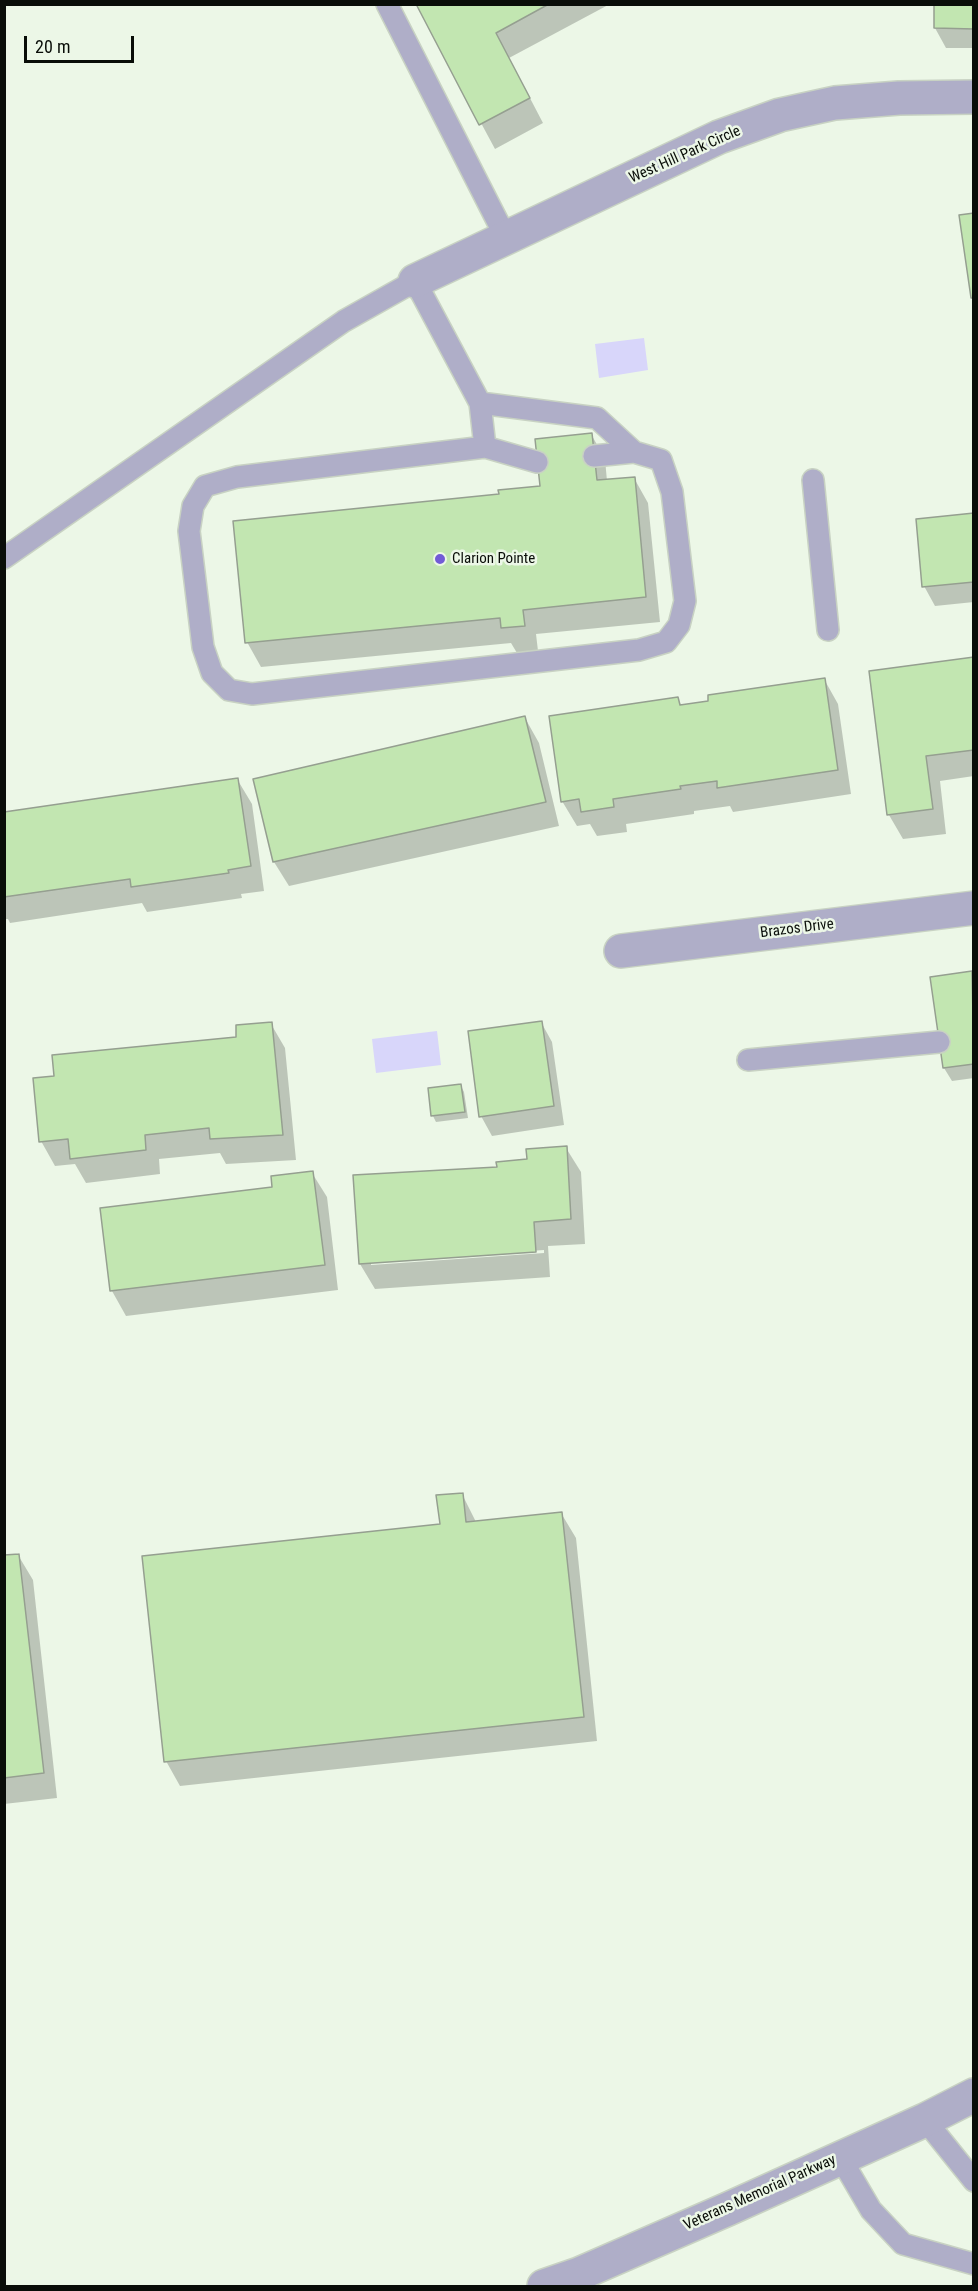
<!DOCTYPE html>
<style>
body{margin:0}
#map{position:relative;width:978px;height:2291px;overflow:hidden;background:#ecf7e7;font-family:"Roboto Condensed",sans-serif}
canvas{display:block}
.frame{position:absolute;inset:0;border:6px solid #090d08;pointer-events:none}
.scale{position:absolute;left:24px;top:36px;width:110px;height:27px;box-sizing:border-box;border:3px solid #090d08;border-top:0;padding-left:8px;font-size:18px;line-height:21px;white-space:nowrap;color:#090d08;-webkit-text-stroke:4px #ecf7e7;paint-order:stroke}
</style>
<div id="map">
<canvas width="978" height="2291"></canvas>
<div class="frame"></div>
<div class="scale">20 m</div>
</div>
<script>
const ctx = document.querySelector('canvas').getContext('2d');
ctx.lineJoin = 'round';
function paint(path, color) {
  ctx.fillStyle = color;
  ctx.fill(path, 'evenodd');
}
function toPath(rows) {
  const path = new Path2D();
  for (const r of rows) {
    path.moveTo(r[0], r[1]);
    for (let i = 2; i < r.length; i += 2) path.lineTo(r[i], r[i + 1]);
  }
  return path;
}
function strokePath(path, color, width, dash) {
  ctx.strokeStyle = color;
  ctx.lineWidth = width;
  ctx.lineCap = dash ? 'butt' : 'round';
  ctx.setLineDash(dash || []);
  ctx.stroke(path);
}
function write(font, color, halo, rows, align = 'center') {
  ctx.font = font + ' "Roboto Condensed",sans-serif';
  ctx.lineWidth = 5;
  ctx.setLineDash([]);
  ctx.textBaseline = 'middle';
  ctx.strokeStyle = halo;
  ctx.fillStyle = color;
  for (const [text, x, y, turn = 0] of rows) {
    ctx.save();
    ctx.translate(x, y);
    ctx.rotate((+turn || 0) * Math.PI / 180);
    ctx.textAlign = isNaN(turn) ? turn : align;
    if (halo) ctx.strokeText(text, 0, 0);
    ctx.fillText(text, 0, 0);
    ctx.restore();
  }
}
paint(toPath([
 [644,338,648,370,599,378,595,344],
 [437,1031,441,1065,376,1073,372,1039]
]), '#d8d6fa');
paint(toPath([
 [417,4,610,4,509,58,543,123,495,149],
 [935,4,974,4,974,48,946,48,935,28],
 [591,434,605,459,607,481,634,478,648,503,660,622,536,634,538,651,517,653,511,643,261,667,247,642,500,495,542,487],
 [974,515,974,602,935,606,924,586],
 [974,659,974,776,940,781,946,834,903,839,889,815],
 [824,679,838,704,851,794,733,812,730,806,694,811,694,814,626,824,627,832,597,836,590,824,577,826,562,801,677,699,682,706],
 [525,718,539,743,559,826,289,886,274,862],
 [237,779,252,804,264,891,241,894,242,898,147,912,142,903,10,923,8,919,4,919,4,813],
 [972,973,974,976,974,1078,952,1081,944,1068],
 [541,1022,552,1042,564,1125,492,1136,481,1116],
 [271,1024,285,1048,296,1160,226,1164,220,1153,159,1159,160,1174,86,1183,75,1164,55,1166,41,1141,55,1077,238,1038],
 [461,1086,464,1092,468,1118,436,1122,433,1116,429,1090],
 [566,1148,581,1172,585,1244,548,1246,550,1277,375,1289,360,1264,355,1177,498,1169],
 [544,1250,544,1253,371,1265,371,1262],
 [312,1173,327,1197,338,1290,126,1316,112,1291,102,1209,274,1188],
 [462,1494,476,1522,561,1513,576,1538,597,1741,180,1786,166,1761,441,1525],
 [18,1555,33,1580,57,1798,4,1804,4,1557]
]), '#0003');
const building = toPath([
 [416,4,549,4,496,33,530,98,479,125,416,4],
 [934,4,974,4,974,29,934,28,934,4],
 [974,213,974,298,971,298,959,215,974,213],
 [592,433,597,480,635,477,646,597,523,610,525,626,501,628,500,618,245,643,233,521,499,494,498,490,540,486,535,439,592,433],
 [974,513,974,582,922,587,916,519,974,513],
 [974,657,974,750,926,756,933,809,887,815,869,671,974,657],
 [825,678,838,770,717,788,717,781,680,786,681,789,613,799,614,807,581,812,579,799,561,802,549,716,678,697,680,705,708,701,708,695,825,678],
 [525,716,546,802,273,862,253,779,525,716],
 [238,778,251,866,228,870,229,873,131,887,130,879,4,897,4,812,238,778],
 [972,971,974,1064,943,1068,930,977,972,971],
 [542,1021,554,1106,479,1117,468,1031,542,1021],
 [272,1022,283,1135,210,1139,209,1128,145,1135,146,1150,70,1159,68,1139,39,1142,33,1078,54,1076,52,1055,236,1037,236,1025,272,1022],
 [461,1084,465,1112,431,1116,428,1088,461,1084],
 [567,1146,571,1219,534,1222,536,1252,359,1264,353,1175,497,1167,496,1162,527,1159,526,1149,567,1146],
 [313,1171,325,1265,110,1291,100,1208,272,1187,271,1176,313,1171],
 [463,1493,466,1522,562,1512,584,1717,164,1762,142,1556,440,1524,436,1495,463,1493],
 [19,1554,44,1773,4,1778,4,1555,19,1554]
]);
paint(building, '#c2e6b1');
strokePath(building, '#959f90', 1.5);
const service = toPath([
 [387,4,506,238],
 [480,403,597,418,634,452],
 [485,447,537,462],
 [813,480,828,630],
 [4,558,344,321,415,281,480,403,485,447,237,477,205,486,193,506,189,531,203,647,212,673,229,690,252,694,639,650,666,642,679,625,685,601,672,492,661,460,634,452,594,456],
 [748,1060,939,1042],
 [925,2120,974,2181],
 [840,2157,871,2210,903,2244,974,2264]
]);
const minor = toPath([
 [415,281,719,137,780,115,835,103,899,98,974,97],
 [621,951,974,908],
 [544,2286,579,2274,728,2209,925,2120,974,2095]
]);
strokePath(service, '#c8d2c3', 24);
strokePath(minor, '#c8d2c3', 36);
strokePath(service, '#afaec8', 21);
strokePath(minor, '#afaec8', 33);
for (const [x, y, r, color] of [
 [440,559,6,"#725bd6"]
]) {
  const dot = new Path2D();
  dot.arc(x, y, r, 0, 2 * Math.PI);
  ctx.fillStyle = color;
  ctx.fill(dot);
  strokePath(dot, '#ecf7e7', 2);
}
write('15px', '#090d08', '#ecf7e7', [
 ["West Hill Park Circle",685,155,-24],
 ["Brazos Drive",797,929,-7],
 ["Veterans Memorial Parkway",760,2193,-24]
]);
write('15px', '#090d08', '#ecf7e7', [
 ["Clarion Pointe",452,559]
], 'left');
</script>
